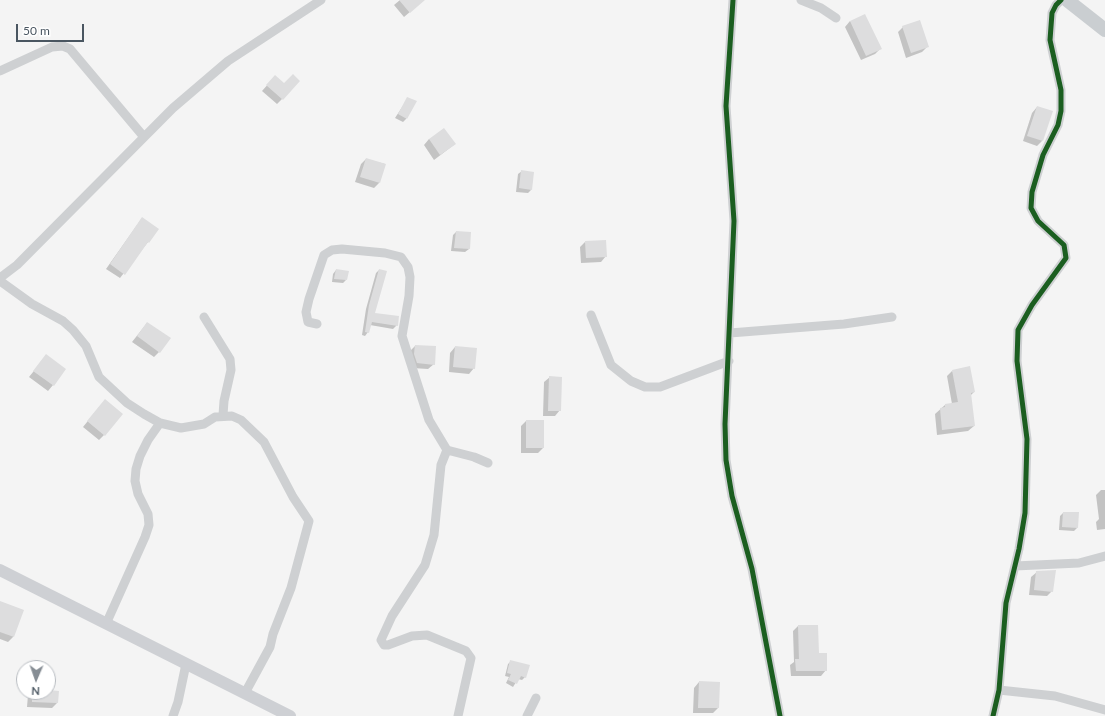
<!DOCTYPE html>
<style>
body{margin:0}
#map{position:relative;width:1105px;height:716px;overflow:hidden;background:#f4f4f4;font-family:Lato,sans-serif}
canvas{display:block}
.north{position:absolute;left:16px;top:660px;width:40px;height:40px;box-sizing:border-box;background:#fff;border:1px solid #b7bbc0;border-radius:50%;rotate:182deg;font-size:11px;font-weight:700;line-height:16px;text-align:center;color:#4a5661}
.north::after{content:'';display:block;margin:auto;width:14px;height:18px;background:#868d94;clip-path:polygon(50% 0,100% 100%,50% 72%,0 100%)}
.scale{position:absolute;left:16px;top:24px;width:68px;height:18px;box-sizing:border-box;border:2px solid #4a5661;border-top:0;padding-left:5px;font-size:12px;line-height:14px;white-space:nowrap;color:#4a5661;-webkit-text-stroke:3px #fff;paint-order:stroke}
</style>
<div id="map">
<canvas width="1105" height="716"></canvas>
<div class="north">N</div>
<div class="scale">50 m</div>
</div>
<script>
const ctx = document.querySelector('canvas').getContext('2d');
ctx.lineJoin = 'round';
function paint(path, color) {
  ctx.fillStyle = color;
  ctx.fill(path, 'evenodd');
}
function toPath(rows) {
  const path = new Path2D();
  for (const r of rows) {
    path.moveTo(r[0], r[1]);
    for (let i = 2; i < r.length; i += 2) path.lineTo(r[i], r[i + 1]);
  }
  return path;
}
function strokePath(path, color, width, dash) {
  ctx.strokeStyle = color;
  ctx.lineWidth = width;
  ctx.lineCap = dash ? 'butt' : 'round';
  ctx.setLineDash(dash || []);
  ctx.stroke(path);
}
paint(toPath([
 [400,0,424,0,404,17,394,5],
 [850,21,880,49,875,54,861,60,845,27],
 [903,27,927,47,922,52,906,58,898,32],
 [270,82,284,84,282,99,277,104,262,91],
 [408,98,406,119,403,122,395,118],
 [1037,107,1042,141,1037,146,1023,141,1032,113],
 [429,139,455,144,434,160,424,145],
 [366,159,385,164,379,183,374,188,355,182,361,164],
 [522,171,531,190,528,193,516,192,518,174],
 [142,218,148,242,120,278,106,269],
 [456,232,469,249,465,252,451,251,453,235],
 [585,242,606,256,601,262,581,263,580,247],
 [336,270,346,280,343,283,332,282,333,274],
 [379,270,374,314,397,325,393,329,370,325,368,332,365,336,362,335,366,309,376,273],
 [147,323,159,352,154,357,132,342],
 [415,346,434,364,428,369,412,368,410,351],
 [455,347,474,368,469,374,449,372,450,353],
 [46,356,53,385,48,391,29,377],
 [952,371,974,392,970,396,974,426,968,431,937,435,935,414,945,405,952,404,947,376],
 [550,377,560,410,555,416,543,416,544,382],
 [100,406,104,435,99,440,83,427],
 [526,421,543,448,538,453,521,453,521,426],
 [1101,490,1105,490,1105,529,1097,530,1096,522,1099,519,1096,495],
 [1063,513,1078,527,1074,531,1059,530,1060,516],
 [1037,572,1052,591,1047,596,1029,595,1031,577],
 [0,604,23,611,13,637,8,642,0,639],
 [798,626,826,670,821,676,791,676,790,665,794,662,793,631],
 [511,661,525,677,522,680,518,679,513,687,506,683,509,677,505,676,508,664],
 [699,682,719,683,718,708,713,713,693,713,694,688],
 [48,686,53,686,53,691,58,691,57,703,52,708,27,707,28,695,31,692,48,692]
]), '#0003');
paint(toPath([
 [399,0,425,0,410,13],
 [865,14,882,49,866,56,850,21],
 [920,20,929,47,911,53,902,26],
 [293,74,300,81,283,100,266,85,275,75,284,83],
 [407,97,417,101,407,119,398,114],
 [1037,106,1053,111,1043,141,1027,136],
 [444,128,456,144,440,155,429,139],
 [366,158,386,164,380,183,360,177],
 [521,170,534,172,532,190,519,188],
 [142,217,159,229,149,243,148,242,125,275,110,264],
 [456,231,471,232,470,249,454,248],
 [606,240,607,257,586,258,585,241],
 [336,269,349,271,347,280,334,279],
 [379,269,387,271,375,313,399,316,398,326,372,322,369,333,365,332,369,305],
 [147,322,171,338,160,353,137,336],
 [415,345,436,346,435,365,417,363,414,354],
 [455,346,477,348,475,369,453,367],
 [46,354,66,369,54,386,33,371],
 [970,366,975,392,971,393,975,426,942,430,940,408,945,407,945,404,958,402,952,370],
 [549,376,562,377,561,411,548,411],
 [105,399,123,414,105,436,87,421],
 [526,420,544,420,544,448,526,448],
 [1063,512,1079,512,1078,528,1062,527],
 [1056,570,1053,592,1034,590,1036,571],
 [0,601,24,610,14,637,0,632],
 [798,625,818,625,819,653,827,653,827,671,796,671,795,659,799,659],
 [510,660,530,665,526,678,521,676,517,684,508,680,511,674,507,673],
 [699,681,720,682,719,708,698,708],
 [48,690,59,691,58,703,32,702,32,692,48,692]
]), '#ddddde');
strokePath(toPath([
 [733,0,726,106,734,221,725,424,726,460,732,496,752,569,780,716],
 [801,0,821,8,836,18],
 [0,71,52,47,63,46,70,49,144,137],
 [0,278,17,265,173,108,228,61,321,0],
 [0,281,32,304,63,321,73,330,86,346,99,377,127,403,144,414,160,423,181,428,204,424,215,417,232,416,241,420,264,442,293,497,309,521,291,588,273,634,270,647,245,693],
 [591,315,611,365,631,381,645,387,660,387,729,361],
 [204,317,230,359,231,370,224,401,223,415],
 [317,324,308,322,306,312,309,299,324,255,332,250,342,249,385,253,401,257,408,267,410,277,409,296,402,336,429,420,447,450,474,457,488,463],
 [730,333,844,324,892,317],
 [447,450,441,465,434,535,425,565,392,616,381,640,384,645,388,645,412,636,427,635,466,651,471,658,458,716],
 [1015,566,1079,563,1105,556],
 [106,624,145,537,149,525,148,514,138,494,135,481,136,469,140,456,148,440,160,423],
 [999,690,1055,696,1105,710],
 [173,716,178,702,186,664],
 [527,716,536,698],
 [993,716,999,690,1006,603,1019,549,1025,513,1027,439,1017,361,1018,330,1032,305,1066,258,1064,245,1038,221,1031,208,1032,192,1043,155,1058,125,1061,111,1061,90,1050,40,1052,13,1056,5,1061,0]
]), '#ced0d2', 9);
strokePath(toPath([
 [0,570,290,716]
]), '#ced0d4', 12);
strokePath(toPath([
 [1067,0,1105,30]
]), '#caced1', 14);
strokePath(toPath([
 [733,0,726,106,734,221,725,424,726,460,732,496,752,569,780,716],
 [993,716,999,690,1006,603,1019,549,1025,513,1027,439,1017,361,1018,330,1032,305,1066,258,1064,245,1038,221,1031,208,1032,192,1043,155,1058,125,1061,111,1061,90,1050,40,1052,13,1056,5,1061,0]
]), '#1b5e20', 5);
</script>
